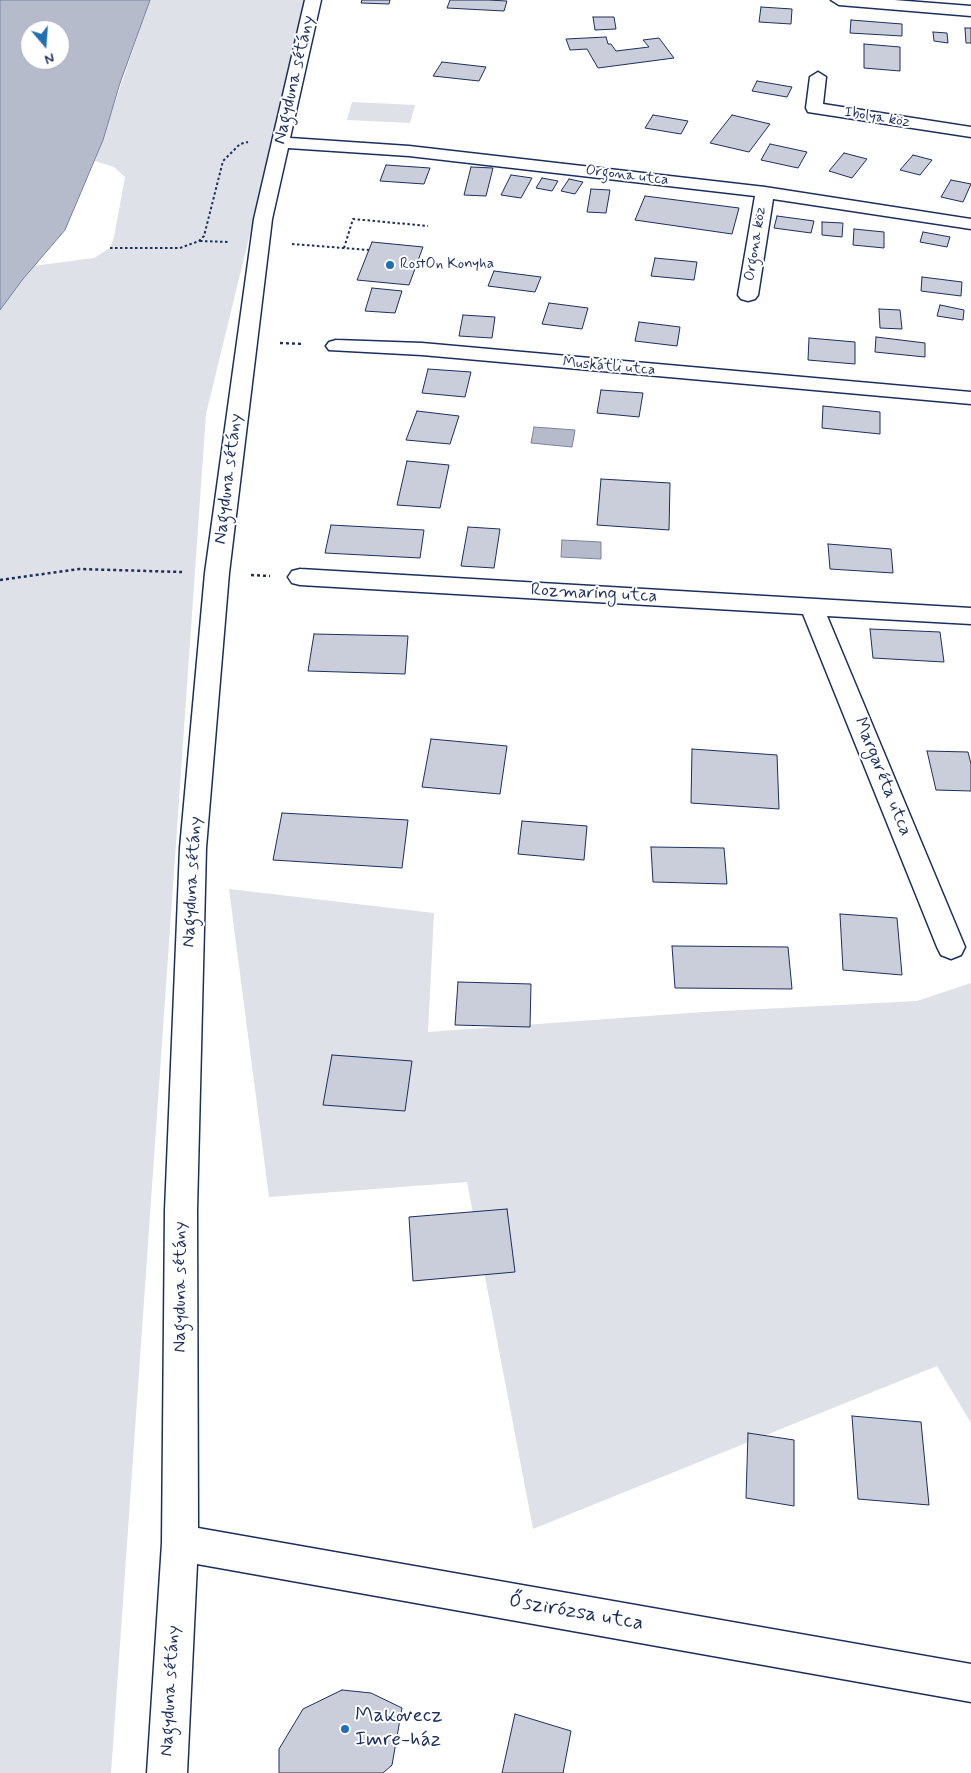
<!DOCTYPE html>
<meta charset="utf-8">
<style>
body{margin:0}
#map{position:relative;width:971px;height:1773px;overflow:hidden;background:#fff;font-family:Mynerve,sans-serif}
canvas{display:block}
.north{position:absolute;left:20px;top:20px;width:50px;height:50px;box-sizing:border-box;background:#fff;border:1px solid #a4acbf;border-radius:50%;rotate:162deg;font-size:14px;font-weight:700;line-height:20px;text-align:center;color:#1b2f5e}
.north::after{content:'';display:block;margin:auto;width:18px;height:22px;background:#1f6fb2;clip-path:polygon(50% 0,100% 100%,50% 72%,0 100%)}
</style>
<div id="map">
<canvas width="971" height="1773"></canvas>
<div class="north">N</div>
</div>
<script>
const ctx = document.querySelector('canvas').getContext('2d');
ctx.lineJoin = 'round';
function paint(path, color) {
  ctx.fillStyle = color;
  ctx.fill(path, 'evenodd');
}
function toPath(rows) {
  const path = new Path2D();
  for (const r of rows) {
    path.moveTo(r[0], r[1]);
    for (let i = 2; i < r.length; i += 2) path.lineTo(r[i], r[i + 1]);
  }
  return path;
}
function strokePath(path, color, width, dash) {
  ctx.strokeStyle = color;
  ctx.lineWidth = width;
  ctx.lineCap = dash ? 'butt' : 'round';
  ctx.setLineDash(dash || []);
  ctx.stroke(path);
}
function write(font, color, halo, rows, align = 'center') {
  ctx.font = font + ' Mynerve,sans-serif';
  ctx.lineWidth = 4;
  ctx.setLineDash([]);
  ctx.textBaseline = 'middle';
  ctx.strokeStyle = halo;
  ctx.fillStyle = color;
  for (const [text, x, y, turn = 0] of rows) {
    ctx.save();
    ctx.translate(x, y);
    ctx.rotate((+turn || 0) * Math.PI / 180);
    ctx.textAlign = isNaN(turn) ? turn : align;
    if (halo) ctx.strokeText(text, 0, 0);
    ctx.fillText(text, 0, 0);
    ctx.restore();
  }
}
paint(toPath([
 [150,0,307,0,206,414,111,1773,0,1773,0,310,33,266,94,258,110,248,114,237,125,177,114,167,95,161],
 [352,102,415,105,410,123,347,120],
 [229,889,434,913,428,1032,703,1012,917,1001,971,983,971,1423,937,1366,533,1529,467,1182,269,1197]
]), '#dee1e7');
const water = toPath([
 [0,0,150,0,120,83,103,140,65,230,23,279,0,310,0,0],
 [30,30,60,30,60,60,30,60,30,30],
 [534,427,575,430,572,447,531,443,534,427],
 [562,540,601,542,601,559,561,557,562,540]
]);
paint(water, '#b5bbca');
strokePath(water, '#77839f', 1);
const building = toPath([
 [362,0,390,0,389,4,361,3,362,0],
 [450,0,488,0,507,1,504,11,447,8,450,0],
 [761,7,792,9,791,24,759,22,761,7],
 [593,17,614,17,616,29,595,30,593,17],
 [851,20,902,24,902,36,850,33,851,20],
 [965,28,971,28,971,43,966,43,965,28],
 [933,32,947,33,948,43,934,41,933,32],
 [606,37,608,44,611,44,616,51,649,47,643,40,659,38,674,58,598,68,587,49,570,50,566,39,606,37],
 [864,44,900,47,900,71,864,68,864,44],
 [442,62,486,67,479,81,433,76,442,62],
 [757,81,792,87,787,97,752,91,757,81],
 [653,115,688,121,681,134,645,128,653,115],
 [732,115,770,124,749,152,710,143,732,115],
 [770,144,807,152,798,168,761,160,770,144],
 [844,153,867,159,852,178,829,171,844,153],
 [913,155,932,160,920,175,900,170,913,155],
 [386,165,430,168,424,184,380,181,386,165],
 [471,167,493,168,486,196,464,195,471,167],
 [511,175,532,178,521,198,501,195,511,175],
 [542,178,558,181,552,191,536,188,542,178],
 [569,179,583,182,575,194,561,191,569,179],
 [951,180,971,184,963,202,941,197,951,180],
 [591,189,610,190,606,213,587,212,591,189],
 [645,196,739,208,732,234,635,220,645,196],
 [777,216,814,221,811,233,774,228,777,216],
 [822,222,843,223,842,237,822,235,822,222],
 [854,229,884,232,884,248,853,245,854,229],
 [923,232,950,237,947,247,920,242,923,232],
 [372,242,423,247,409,285,357,280,372,242],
 [655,258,697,262,694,280,651,276,655,258],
 [494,271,541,277,535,292,488,286,494,271],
 [922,277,962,282,961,296,921,291,922,277],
 [372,288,402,291,395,313,365,311,372,288],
 [549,303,588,308,582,329,542,324,549,303],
 [940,305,964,310,963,320,937,316,940,305],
 [879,309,900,310,902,329,880,328,879,309],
 [463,315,495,317,492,338,459,336,463,315],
 [639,322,680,327,677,346,635,341,639,322],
 [876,337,925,343,925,357,875,352,876,337],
 [809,338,855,342,855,364,808,360,809,338],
 [428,369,471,372,465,397,422,393,428,369],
 [601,390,643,393,639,417,597,413,601,390],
 [823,406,880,412,880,434,822,428,823,406],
 [417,411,459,416,450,444,406,440,417,411],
 [407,461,449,465,440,508,397,505,407,461],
 [601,479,670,483,669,530,597,525,601,479],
 [331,525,424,530,420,558,325,553,331,525],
 [468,527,500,529,494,568,461,566,468,527],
 [828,544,891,549,893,573,830,569,828,544],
 [870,629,940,632,944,662,873,658,870,629],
 [314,634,408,636,405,674,308,671,314,634],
 [431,739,507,746,500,794,422,787,431,739],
 [692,749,777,755,779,809,691,803,692,749],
 [927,751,968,752,971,764,971,791,936,790,927,751],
 [282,813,408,820,402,868,273,860,282,813],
 [522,821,587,826,584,860,518,854,522,821],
 [651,847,724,848,727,884,653,882,651,847],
 [840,914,897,918,902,975,843,970,840,914],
 [672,946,788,947,792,989,675,988,672,946],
 [458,982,531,984,530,1027,455,1025,458,982],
 [332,1055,412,1061,405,1111,323,1105,332,1055],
 [507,1209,515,1272,413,1281,409,1217,507,1209],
 [852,1416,921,1422,929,1505,858,1499,852,1416],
 [748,1433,794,1440,794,1506,746,1498,748,1433],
 [342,1690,371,1693,402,1708,392,1765,383,1773,279,1773,279,1749,303,1709,342,1690],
 [515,1714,571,1731,563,1773,502,1773,515,1714]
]);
paint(building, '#caceda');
strokePath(building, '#1b2f5e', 1);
const minor = toPath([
 [305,0,321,0,290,138,409,146,765,187,971,219,971,229,773,199,758,295,755,299,748,301,741,299,738,295,755,196,409,156,288,148,272,219,229,573,206,848,197,1210,198,1528,971,1664,971,1702,197,1564,187,1773,147,1773,162,1543,165,1210,180,848,205,573,254,219,305,0],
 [831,0,894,0,971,6,971,16,839,5,831,0],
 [818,72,826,77,823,104,971,127,971,137,808,112,806,108,810,77,818,72],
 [336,340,422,343,971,392,971,404,422,355,329,350,326,346,329,342,336,340],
 [300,569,971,608,971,624,827,616,965,947,961,955,951,959,941,955,937,947,803,614,300,585,292,583,288,577,292,571,300,569]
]);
strokePath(minor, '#1b2f5e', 3);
strokePath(toPath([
 [200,241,229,242],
 [292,244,369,250],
 [110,248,180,248,199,241,204,236,223,161,240,144,248,142],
 [344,248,353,219,428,226]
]), '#1b2f5e', 2, [2.5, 2.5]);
strokePath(toPath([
 [280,343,304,344],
 [251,575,270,576],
 [0,580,79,569,182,572]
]), '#1b2f5e', 2.5, [3, 3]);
paint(minor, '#fff');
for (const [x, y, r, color] of [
 [390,265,5,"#1f6fb2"],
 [345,1729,5,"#1f6fb2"]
]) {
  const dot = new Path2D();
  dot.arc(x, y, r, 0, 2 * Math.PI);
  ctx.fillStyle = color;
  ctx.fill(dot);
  strokePath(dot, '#fff', 2);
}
write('15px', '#1b2f5e', '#fff', [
 ["Ibolya köz",877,118,9],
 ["Orgona utca",627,176,7],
 ["Orgona köz",756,244,-81],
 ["Muskátli utca",609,367,5]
]);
write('15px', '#1b2f5e', '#fff', [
 ["RostOn Konyha",400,265]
], 'left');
write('18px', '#1b2f5e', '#fff', [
 ["Nagyduna sétány",295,80,-77],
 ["Nagyduna sétány",229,479,-83],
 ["Rozmaring utca",594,594,3],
 ["Margaréta utca",882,777,68],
 ["Nagyduna sétány",193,882,-87],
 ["Nagyduna sétány",181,1287,-90],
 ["Nagyduna sétány",171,1691,-87]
]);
write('21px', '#1b2f5e', '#fff', [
 ["Őszirózsa utca",576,1613,10]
]);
write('21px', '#1b2f5e', '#fff', [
 ["Makovecz",355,1717],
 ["Imre-ház",355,1741]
], 'left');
</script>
